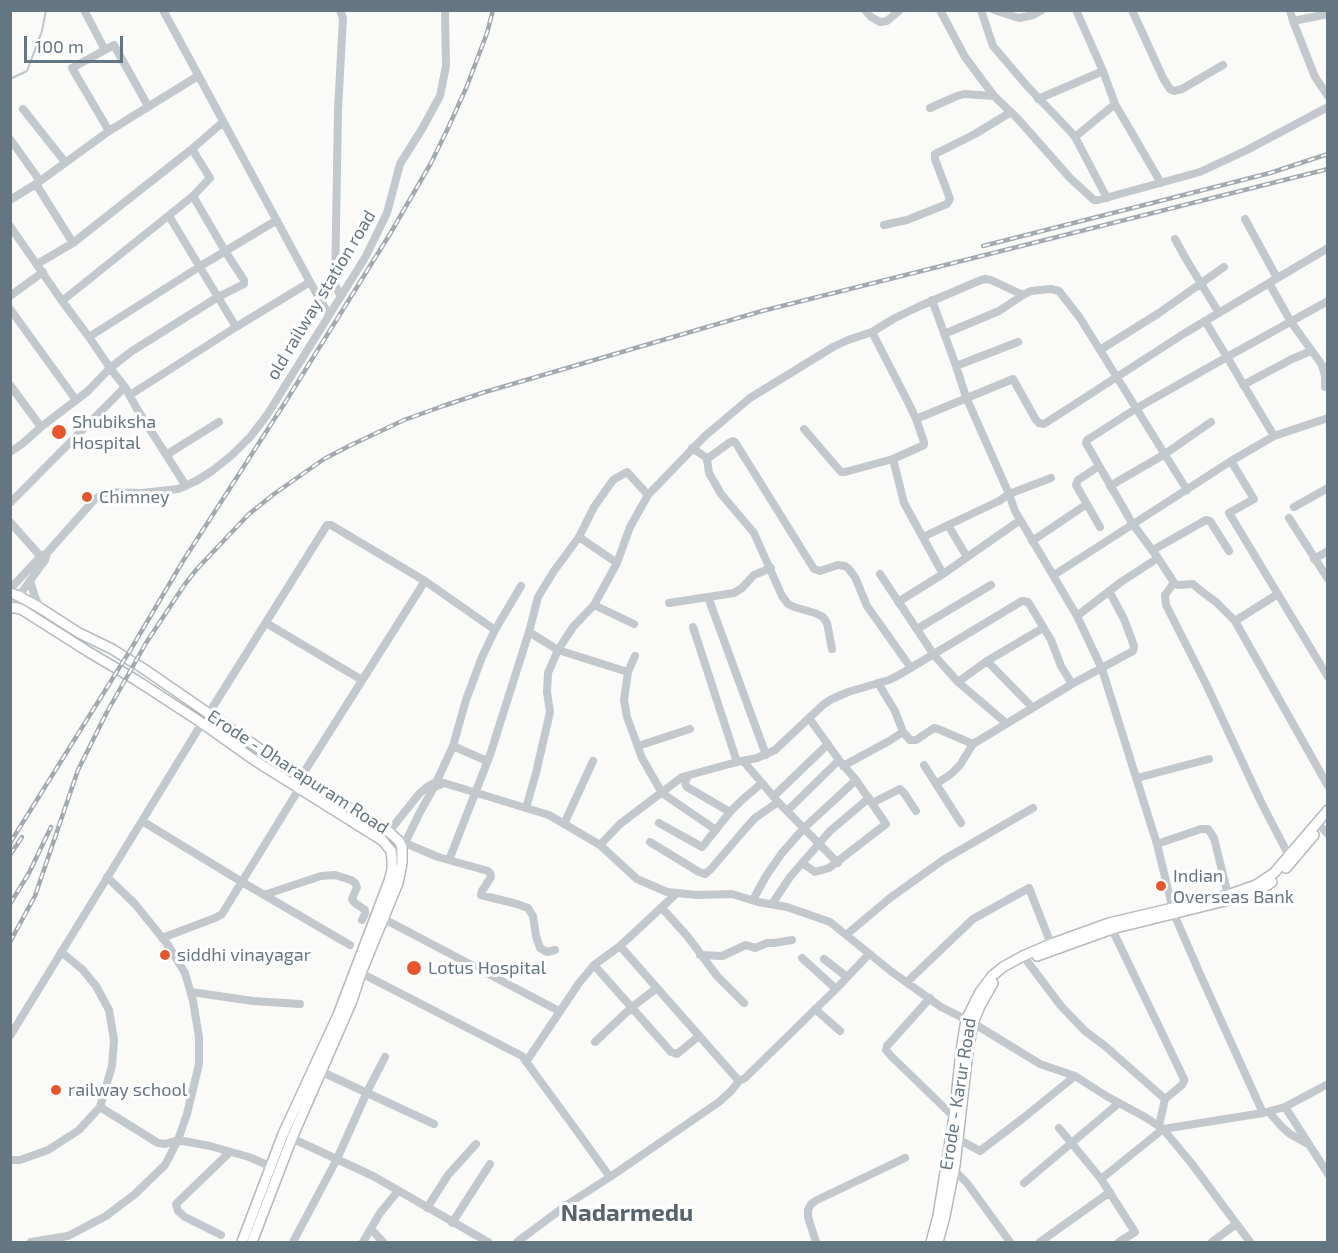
<!DOCTYPE html>
<style>
body{margin:0}
#map{position:relative;width:1338px;height:1253px;overflow:hidden;background:#fafaf8;font-family:"Exo 2",sans-serif}
canvas{display:block}
.frame{position:absolute;inset:0;border:12px solid #657683;pointer-events:none}
.scale{position:absolute;left:24px;top:36px;width:99px;height:27px;box-sizing:border-box;border:3px solid #657683;border-top:0;padding-left:8px;font-size:18px;line-height:21px;white-space:nowrap;color:#657683;-webkit-text-stroke:4px #fff;paint-order:stroke}
</style>
<div id="map">
<canvas width="1338" height="1253"></canvas>
<div class="frame"></div>
<div class="scale">100 m</div>
</div>
<script>
const ctx = document.querySelector('canvas').getContext('2d');
ctx.lineJoin = 'round';
function toPath(rows) {
  const path = new Path2D();
  for (const r of rows) {
    path.moveTo(r[0], r[1]);
    for (let i = 2; i < r.length; i += 2) path.lineTo(r[i], r[i + 1]);
  }
  return path;
}
function strokePath(path, color, width, dash) {
  ctx.strokeStyle = color;
  ctx.lineWidth = width;
  ctx.lineCap = dash ? 'butt' : 'round';
  ctx.setLineDash(dash || []);
  ctx.stroke(path);
}
function write(font, color, halo, rows, align = 'center') {
  ctx.font = font + ' "Exo 2",sans-serif';
  ctx.lineWidth = 6;
  ctx.setLineDash([]);
  ctx.textBaseline = 'middle';
  ctx.strokeStyle = halo;
  ctx.fillStyle = color;
  for (const [text, x, y, turn = 0] of rows) {
    ctx.save();
    ctx.translate(x, y);
    ctx.rotate((+turn || 0) * Math.PI / 180);
    ctx.textAlign = isNaN(turn) ? turn : align;
    if (halo) ctx.strokeText(text, 0, 0);
    ctx.fillText(text, 0, 0);
    ctx.restore();
  }
}
strokePath(toPath([
 [10,79,27,71,42,31,46,10]
]), '#bbc7cb', 2);
const major = toPath([
 [10,593,19,596,40,608,79,633,112,649,144,669,318,789,388,831,399,841,402,847,402,863,398,883,361,973,352,1001,292,1138,252,1242],
 [10,607,21,609,87,651,136,680,202,723,257,762,383,841,391,851,392,859,392,870,389,881,338,1015,283,1134,242,1242],
 [1286,868,1314,835],
 [1037,956,1112,929,1249,895,1257,892,1272,882],
 [931,1242,938,1216,954,1117,961,1051,966,1020,980,992,992,976,1003,967,1023,956,1051,944,1109,923,1228,895,1256,885,1274,873,1328,810],
 [938,1242,945,1216,955,1165,968,1051,973,1023,980,1006,993,983]
]);
strokePath(major, '#b5babe', 12);
strokePath(toPath([
 [84,10,105,50],
 [163,10,310,282,329,315],
 [340,10,343,18,338,110,335,285,340,295],
 [865,10,871,17,880,22,887,21,900,10],
 [940,10,965,57,994,96,1018,119,1070,178,1094,200,1098,200,1200,172,1247,150,1328,107],
 [981,10,993,46,1028,87,1069,130,1075,137,1107,198],
 [994,10,1019,18,1033,15,1042,10],
 [1076,10,1103,71,1115,104,1161,183],
 [1132,10,1163,78,1170,89,1174,91,1182,89,1223,65],
 [1290,10,1293,21,1315,77,1328,96],
 [1293,21,1328,14],
 [1038,99,1103,71],
 [930,108,957,96,964,94,994,96],
 [23,109,65,162],
 [109,131,72,68,114,45,148,106],
 [1075,137,1115,104],
 [10,139,40,181],
 [36,184,73,243],
 [10,200,36,184,109,131,198,76],
 [169,216,236,327],
 [1245,219,1277,278],
 [884,225,907,220,947,204,950,199,935,159,935,154,975,134,1011,112],
 [10,226,62,301,89,337,110,368,125,387,137,409,186,486],
 [1175,239,1186,259,1219,313],
 [37,264,73,243,192,149,223,122],
 [1269,283,1291,322,1322,365,1325,376,1325,387],
 [10,296,43,272],
 [932,300,956,366,966,397,1009,494,1015,511,1077,616,1102,669,1157,844,1174,914,1200,974,1263,1113],
 [62,301,193,196,210,178,192,149],
 [10,309,76,400],
 [1205,321,1227,357,1328,301],
 [944,334,999,311,1023,295,1031,291,1051,289,1059,291,1080,318,1187,490],
 [89,337,199,267,277,220],
 [1100,350,1159,313,1224,267],
 [956,366,1018,342],
 [10,385,41,427],
 [1243,385,1292,359,1311,351],
 [130,395,236,327,310,282],
 [1328,418,1274,436,1231,461,1254,499,1229,513,1328,677],
 [916,419,1013,379,1036,420,1039,423,1044,424,1185,333,1328,248],
 [804,429,841,472,845,472,893,459,924,445,924,442,916,419,910,406,872,332],
 [1274,436,1227,357,1137,408,1087,440,1086,443,1132,523,1158,558,1173,581,1173,584,1165,595,1166,605,1206,684,1262,804,1289,856],
 [692,448,704,456,707,459,709,473,721,494,754,533,782,596,788,604,794,607,815,613,823,617,827,623,832,649],
 [10,452,22,444,41,427,88,391,110,368,132,351,218,297,244,284,244,280,225,251,193,196],
 [166,455,219,422],
 [707,459,729,443,733,441,735,442,814,569,820,571,838,565,845,566,848,568,855,577,867,606,911,668],
 [893,459,904,503,943,574],
 [1099,466,1078,480,1076,485,1100,527],
 [1110,486,1165,454,1211,422],
 [648,495,705,436,750,398,833,347,848,340,872,332,895,318,920,306,981,280,985,279,991,280,1023,295],
 [10,503,125,387],
 [1294,507,1328,488],
 [1289,518,1328,579],
 [10,522,43,559],
 [948,525,967,557],
 [579,537,617,563],
 [923,537,999,501,1009,494,1051,478],
 [1032,541,1087,504],
 [1153,550,1206,520,1210,521,1229,551],
 [1314,559,1328,551],
 [880,574,934,655,958,682,1006,723],
 [1054,575,1231,461],
 [30,581,35,597,40,608],
 [425,581,495,630],
 [1173,583,1178,585,1193,584,1201,591,1216,602,1235,621],
 [10,589,41,556,47,553,94,500,101,495,107,492,142,493,178,489,196,481,212,471,232,455,251,436,267,415,366,256,387,213,400,164,422,129,440,96,446,66,445,10],
 [1278,594,1235,621,1328,786],
 [708,597,766,755],
 [898,602,943,574,1019,521],
 [669,603,734,593,742,588,754,575,771,568],
 [594,605,634,624],
 [15,607,19,596,45,560,47,553],
 [1077,616,1121,582,1158,558],
 [266,623,362,680],
 [693,627,737,762],
 [917,629,991,585],
 [529,632,558,650,628,672],
 [635,656,628,672,624,700,627,717,642,758,662,793,716,830],
 [987,661,1032,707],
 [958,682,987,661,1043,628],
 [878,683,895,711,903,732,910,740,916,740,934,728,938,729,973,744],
 [209,713,327,525,331,525,425,581,301,777],
 [809,718,824,704,832,699,848,692,889,680,899,675,1022,601,1028,602,1030,605,1051,640,1061,666,1072,684],
 [453,746,487,761],
 [638,746,690,729],
 [744,762,762,783],
 [924,765,961,823],
 [843,766,889,741,903,732],
 [688,776,685,783,687,787,730,812],
 [1137,778,1209,759],
 [936,784,951,774,960,765,973,744,1072,684,1133,651,1134,646,1124,619,1109,591],
 [435,785,453,746,466,700,482,657,495,630,521,586],
 [774,796,828,744],
 [872,803,900,789,904,793,916,811],
 [787,811,839,760],
 [142,821,242,882,350,945],
 [659,823,702,847,730,812,743,799,762,783,778,802,838,863],
 [564,824,593,761],
 [1321,827,1328,834],
 [387,834,419,794,427,787,436,782,444,783,549,815,600,845,637,879,667,892,697,895,732,894,758,902,787,907,830,922,892,972,941,1007,973,1023,1040,1064,1075,1076,1108,1097,1145,1117,1163,1129,1192,1164,1250,1242],
 [650,842,699,872,705,874,711,869,745,829,755,818,778,802],
 [405,843,438,857,488,871,490,873,491,877,482,891,481,895,517,904,528,908,533,916,536,936,540,948,547,952,555,950],
 [1157,844,1201,829,1208,829,1214,838,1228,895],
 [600,845,620,824,682,777,737,762,757,758,775,750,809,718,839,760,856,780,886,824,829,868,815,872,802,863],
 [392,859,405,843,419,814,434,787,440,785],
 [449,860,490,755,529,632,538,597,554,571,579,537,594,507,613,480,627,472,648,495,630,527,617,563,594,605,573,627,558,650,548,673,547,692,550,712,536,773,526,808],
 [264,895,321,876,335,875,351,880,355,883,357,887,352,899,355,903,365,910,365,914,362,920],
 [753,900,766,876,782,853,804,828,856,780],
 [772,904,790,877,830,831,869,798],
 [662,908,688,937,717,976,744,1003],
 [384,919,559,1011],
 [1110,925,1184,1079,1184,1081,1182,1085,1165,1099],
 [846,935,890,898,943,860,1033,808],
 [162,938,215,918,222,914,299,789],
 [620,946,739,1081,745,1078,836,989,869,954],
 [700,955,722,956,746,945,755,948,767,943,774,943,792,940],
 [802,958,836,989],
 [824,959,847,977],
 [1027,961,1061,1006,1085,1031,1105,1046,1165,1099,1159,1126],
 [594,965,671,1052,677,1054,699,1036],
 [361,973,522,1056,574,1127,610,1177,568,1204,517,1242],
 [907,982,973,919,1029,888,1051,944],
 [191,992,253,1001,300,1004],
 [930,998,887,1046,886,1050,891,1056,954,1117],
 [815,1009,840,1031],
 [10,1036,202,723],
 [595,1042,632,1007,657,988],
 [526,1062,579,983,594,965,620,946,677,893],
 [320,1071,434,1124],
 [100,1107,158,1143,165,1144,178,1140,210,1146,249,1157,272,1167],
 [1285,1107,1328,1174],
 [1269,1112,1282,1127,1290,1134,1306,1143],
 [1059,1128,1101,1179],
 [287,1136,373,1176,488,1242],
 [958,1139,980,1151,1022,1119,1075,1076],
 [10,1160,20,1160,48,1150,79,1130,100,1107,112,1066,114,1040,109,1010,96,986,82,969,61,952],
 [954,1170,967,1183,1010,1242],
 [610,1177,719,1102,731,1091,739,1081],
 [1024,1183,1119,1103],
 [427,1208,448,1175,476,1144],
 [452,1223,490,1164],
 [371,1229,383,1242],
 [221,1235,185,1217,178,1211,176,1204,230,1152],
 [31,1242,68,1236,106,1216,135,1194,165,1165,178,1140,187,1114,199,1064,199,1037,193,1001,185,973,168,945,135,904,107,877],
 [293,1242,337,1159,367,1092,385,1057],
 [363,1242,380,1213,398,1191],
 [816,1242,808,1217,808,1210,811,1204,817,1200,905,1158],
 [1040,1242,1110,1192],
 [1119,1242,1135,1232,1101,1179,1163,1129,1263,1113,1285,1107,1328,1084],
 [1212,1242,1236,1224]
]), '#c3c8cc', 8);
strokePath(major, '#fff', 9);
const rail = toPath([
 [983,246,1270,173,1328,154],
 [10,843,131,649,183,561,286,401,390,234,431,163,449,126,467,86,487,33,493,10],
 [10,855,22,837],
 [10,904,29,873,51,827],
 [10,942,35,896,78,770,107,712,146,643,185,584,196,570,229,535,249,514,274,494,324,459,349,446,404,420,443,406,485,392,762,311,1328,169]
]);
strokePath(rail, '#a2aab0', 4.5);
strokePath(rail, '#fff', 2, [7]);
for (const [x, y, r, color] of [
 [59,432,8,"#e4572e"],
 [87,497,6,"#e4572e"],
 [1161,886,6,"#e4572e"],
 [165,955,6,"#e4572e"],
 [414,968,8,"#e4572e"],
 [56,1090,6,"#e4572e"]
]) {
  const dot = new Path2D();
  dot.arc(x, y, r, 0, 2 * Math.PI);
  ctx.fillStyle = color;
  ctx.fill(dot);
  strokePath(dot, '#fff', 2);
}
write('18px', '#657683', '#fff', [
 ["old railway station road",321,295,-59],
 ["Erode - Dharapuram Road",298,772,33],
 ["Erode - Karur Road",958,1094,-81]
]);
write('18px', '#657683', '#fff', [
 ["Shubiksha",72,422],
 ["Hospital",72,443],
 ["Chimney",99,497],
 ["Indian",1173,876],
 ["Overseas Bank",1173,897],
 ["siddhi vinayagar",177,955],
 ["Lotus Hospital",428,968],
 ["railway school",68,1090]
], 'left');
write('bold 24px', '#57646e', '#fff', [
 ["Nadarmedu",627,1213]
]);
</script>
